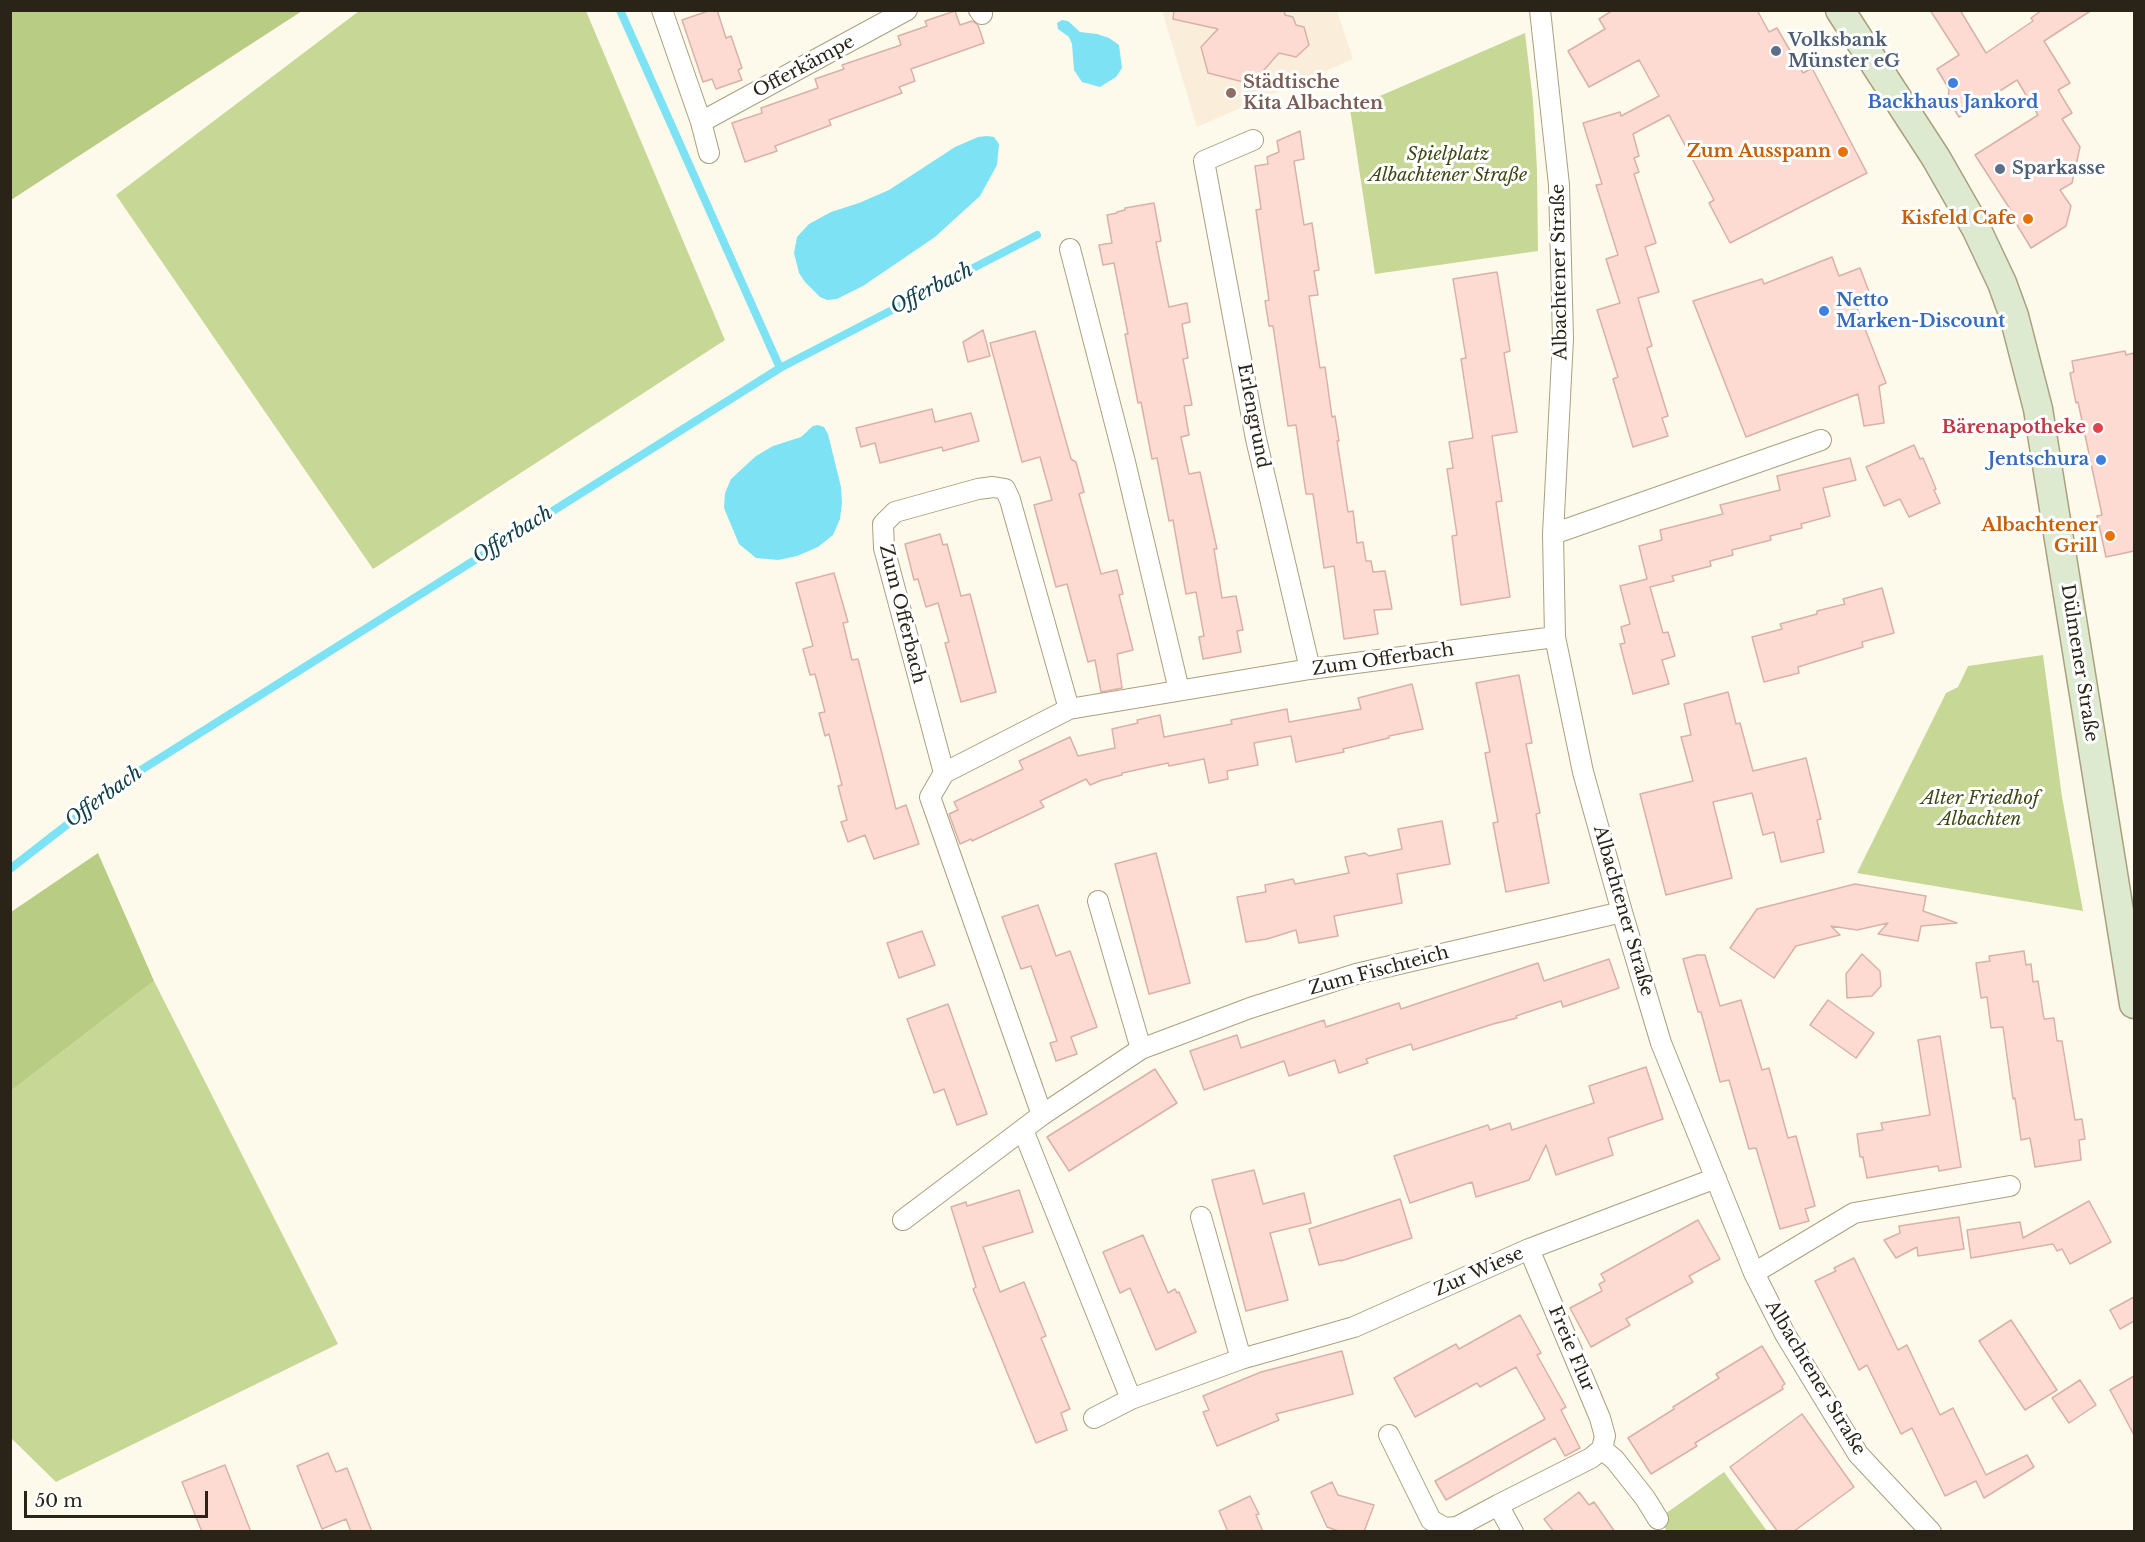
<!DOCTYPE html>
<meta charset="utf-8">
<style>
body{margin:0}
#map{position:relative;width:2145px;height:1542px;overflow:hidden;background:#fefaeb;font-family:"Libre Baskerville",serif}
canvas{display:block}
.frame{position:absolute;inset:0;border:12px solid #292417;pointer-events:none}
.scale{position:absolute;left:24px;top:1491px;width:184px;height:27px;box-sizing:border-box;border:3px solid #292417;border-top:0;padding-left:8px;font-size:18px;line-height:21px;white-space:nowrap;color:#292417;-webkit-text-stroke:4px #fff;paint-order:stroke}
</style>
<div id="map">
<canvas width="2145" height="1542"></canvas>
<div class="frame"></div>
<div class="scale">50 m</div>
</div>
<script>
const ctx = document.querySelector('canvas').getContext('2d');
ctx.lineJoin = 'round';
function paint(path, color) {
  ctx.fillStyle = color;
  ctx.fill(path, 'evenodd');
}
function toPath(rows) {
  const path = new Path2D();
  for (const r of rows) {
    path.moveTo(r[0], r[1]);
    for (let i = 2; i < r.length; i += 2) path.lineTo(r[i], r[i + 1]);
  }
  return path;
}
function strokePath(path, color, width, dash) {
  ctx.strokeStyle = color;
  ctx.lineWidth = width;
  ctx.lineCap = dash ? 'butt' : 'round';
  ctx.setLineDash(dash || []);
  ctx.stroke(path);
}
function write(font, color, halo, rows, align = 'center') {
  ctx.font = font + ' "Libre Baskerville",serif';
  ctx.lineWidth = 6;
  ctx.setLineDash([]);
  ctx.textBaseline = 'middle';
  ctx.strokeStyle = halo;
  ctx.fillStyle = color;
  for (const [text, x, y, turn = 0] of rows) {
    ctx.save();
    ctx.translate(x, y);
    ctx.rotate((+turn || 0) * Math.PI / 180);
    ctx.textAlign = isNaN(turn) ? turn : align;
    if (halo) ctx.strokeText(text, 0, 0);
    ctx.fillText(text, 0, 0);
    ctx.restore();
  }
}
paint(toPath([
 [1162,11,1337,11,1353,59,1197,127]
]), '#faeeda');
paint(toPath([
 [359,11,586,11,725,340,373,569,116,195],
 [1525,33,1533,101,1537,169,1538,251,1375,274,1350,109],
 [2043,655,2062,797,2083,911,1857,873,1946,693,1958,687,1968,666],
 [154,981,338,1344,56,1482,11,1438,11,1091],
 [1724,1472,1767,1531,1667,1531,1658,1519]
]), '#c7d896');
paint(toPath([
 [11,10,302,10,302,11,11,200],
 [98,853,154,981,11,1091,11,912]
]), '#b9cc83');
paint(toPath([
 [1062,20,1068,21,1080,32,1097,34,1109,38,1119,45,1122,68,1116,77,1100,87,1082,82,1074,70,1072,44,1069,37,1058,29,1057,23],
 [987,136,994,137,999,144,997,165,980,196,935,237,863,286,837,299,827,300,820,297,805,282,799,273,794,253,797,237,809,224,831,212,859,203,889,190,955,147,978,137],
 [818,425,824,427,828,434,841,487,842,503,840,519,833,535,818,547,797,556,778,560,756,558,739,544,724,508,725,493,731,479,756,456,773,446,801,437,813,426]
]), '#7ee2f5');
strokePath(toPath([
 [620,10,780,368],
 [10,869,122,782,780,368,1037,235]
]), '#7ee2f5', 8);
const building = toPath([
 [711,10,717,10,726,38,731,36,742,68,738,70,742,80,716,89,712,79,703,82,682,20,711,10],
 [1174,10,1284,10,1285,15,1293,17,1296,25,1304,27,1309,45,1296,57,1279,53,1263,71,1267,88,1208,73,1201,47,1218,29,1173,19,1174,10],
 [1613,10,1757,10,1769,32,1777,28,1803,73,1812,68,1867,173,1730,243,1709,203,1714,200,1669,115,1633,134,1639,156,1634,158,1639,172,1634,174,1656,243,1645,247,1659,292,1638,298,1652,346,1647,348,1668,416,1662,418,1668,436,1633,447,1613,379,1618,377,1597,310,1620,303,1606,259,1618,255,1596,185,1602,184,1583,123,1620,112,1621,116,1659,96,1639,60,1589,87,1568,51,1605,29,1599,19,1613,10],
 [1930,10,1960,10,1986,53,2033,21,2031,18,2042,10,2092,10,2044,41,2070,83,2058,90,2072,113,2062,119,2080,147,2072,183,2060,190,2071,206,2066,226,2031,248,2008,210,2010,209,1975,155,2038,115,2017,80,1959,117,1948,100,1949,89,1937,69,1959,55,1930,10],
 [955,11,960,25,972,21,978,25,984,43,911,69,915,81,899,87,902,93,829,120,831,125,775,146,777,151,745,162,732,123,762,113,761,108,818,88,815,79,844,69,842,65,901,45,898,36,927,26,925,21,955,11],
 [1300,131,1304,159,1294,161,1304,225,1312,223,1319,270,1314,271,1318,295,1309,296,1320,368,1325,367,1332,417,1335,416,1339,441,1337,441,1348,512,1353,511,1357,543,1363,542,1366,561,1371,561,1373,572,1385,571,1392,609,1374,610,1378,634,1344,639,1334,566,1324,568,1313,494,1306,494,1296,425,1288,426,1273,326,1269,326,1265,301,1269,300,1256,210,1261,209,1255,166,1268,164,1267,157,1279,152,1277,141,1300,131],
 [1154,203,1161,241,1156,242,1169,307,1187,303,1190,322,1182,324,1188,358,1183,359,1192,405,1184,406,1189,435,1181,437,1189,474,1200,472,1217,549,1214,549,1222,598,1236,596,1243,630,1237,631,1241,652,1203,659,1199,637,1204,636,1196,592,1186,594,1173,520,1169,521,1157,458,1152,459,1141,402,1138,403,1125,334,1128,334,1114,263,1103,265,1099,245,1112,243,1107,215,1117,213,1117,212,1125,210,1125,208,1154,203],
 [1832,257,1839,276,1860,268,1873,302,1857,308,1886,383,1879,386,1884,423,1864,426,1858,394,1746,437,1693,301,1762,279,1764,284,1832,257],
 [1497,272,1510,351,1504,353,1517,432,1492,436,1502,501,1496,502,1510,597,1461,605,1452,536,1457,535,1447,469,1453,468,1449,442,1473,438,1461,359,1466,358,1453,279,1497,272],
 [983,330,990,356,968,362,963,342,983,330],
 [1035,331,1071,459,1076,462,1084,492,1079,494,1101,574,1117,570,1123,594,1119,595,1133,650,1117,654,1122,688,1101,692,1095,660,1088,662,1067,584,1056,587,1034,505,1052,500,1040,457,1022,462,990,343,1035,331],
 [2125,351,2126,355,2134,353,2134,551,2106,557,2097,516,2102,515,2078,402,2076,403,2070,373,2074,372,2072,361,2125,351],
 [932,409,935,422,971,413,979,441,943,451,942,447,880,463,875,443,861,447,856,428,932,409],
 [1914,445,1920,459,1923,458,1936,489,1934,490,1940,503,1909,517,1900,499,1884,506,1866,467,1914,445],
 [1850,458,1856,480,1823,488,1830,516,1801,524,1802,528,1770,536,1771,540,1732,550,1733,555,1710,561,1711,566,1672,576,1674,581,1650,587,1663,633,1668,632,1675,656,1662,660,1669,684,1633,694,1620,644,1625,643,1621,627,1630,624,1620,586,1647,579,1639,546,1662,540,1660,530,1723,514,1720,505,1780,490,1777,476,1850,458],
 [940,534,943,545,947,544,961,596,970,594,996,692,961,702,945,643,949,642,938,603,926,607,918,579,914,580,905,544,940,534],
 [834,573,848,622,843,623,852,660,858,659,896,809,906,805,919,844,874,859,865,835,848,842,841,822,847,820,838,786,842,785,829,734,825,736,819,713,825,712,815,674,810,675,803,649,813,646,796,583,834,573],
 [1882,588,1894,633,1862,642,1863,647,1798,667,1799,673,1764,682,1752,637,1782,629,1780,624,1817,614,1817,611,1845,604,1843,599,1882,588],
 [1519,675,1532,743,1526,744,1540,813,1536,814,1549,883,1506,892,1493,823,1498,822,1485,753,1490,752,1476,683,1519,675],
 [1412,684,1423,729,1389,736,1389,738,1343,749,1344,752,1296,762,1291,736,1254,743,1258,765,1227,771,1228,779,1209,783,1204,759,1169,766,1168,763,1122,773,1122,775,1102,780,1090,785,1086,779,1040,801,1044,807,972,841,971,839,960,844,949,814,958,810,954,802,1023,769,1019,761,1070,737,1078,756,1115,748,1112,729,1138,723,1137,720,1160,715,1164,737,1232,724,1231,720,1287,709,1289,722,1361,709,1358,698,1412,684],
 [1728,692,1736,724,1740,723,1753,771,1806,758,1821,819,1817,820,1824,852,1781,862,1774,832,1763,835,1752,793,1713,802,1732,878,1666,895,1640,794,1693,781,1681,737,1691,735,1684,704,1728,692],
 [1442,821,1450,864,1397,874,1402,903,1334,916,1338,936,1299,943,1296,930,1267,939,1246,942,1237,897,1266,892,1265,885,1293,879,1295,884,1349,873,1345,857,1365,853,1369,856,1402,849,1398,829,1442,821],
 [1156,853,1190,983,1149,994,1115,864,1156,853],
 [1855,884,1926,896,1923,911,1957,923,1921,926,1918,941,1878,934,1888,923,1857,930,1831,926,1840,935,1796,946,1774,978,1730,948,1757,909,1855,884],
 [1038,905,1056,956,1070,951,1097,1027,1071,1037,1077,1054,1056,1061,1050,1043,1057,1041,1031,966,1021,969,1002,917,1038,905],
 [922,931,935,965,899,978,887,943,922,931],
 [2024,951,2026,965,2031,964,2033,982,2038,981,2044,1019,2054,1018,2057,1041,2062,1041,2075,1120,2082,1119,2085,1139,2079,1140,2081,1160,2035,1167,2030,1138,2021,1140,2015,1098,2013,1099,2003,1027,1991,1028,1987,997,1981,998,1976,963,1990,961,1989,956,2024,951],
 [1862,954,1880,971,1881,986,1872,996,1847,998,1846,974,1862,954],
 [1697,955,1705,955,1720,1006,1741,1000,1762,1070,1769,1068,1788,1138,1796,1136,1815,1206,1805,1209,1809,1221,1780,1229,1756,1148,1749,1149,1729,1080,1720,1082,1701,1012,1698,1012,1683,959,1697,955],
 [1609,959,1619,988,1563,1007,1561,1001,1516,1016,1517,1018,1493,1024,1413,1050,1411,1044,1366,1059,1368,1063,1339,1073,1335,1060,1289,1076,1284,1061,1204,1090,1190,1051,1237,1035,1241,1048,1324,1020,1326,1027,1399,1003,1401,1009,1538,963,1544,981,1609,959],
 [1828,1000,1874,1033,1856,1058,1810,1025,1828,1000],
 [948,1004,987,1114,957,1125,944,1089,934,1093,907,1019,948,1004],
 [1940,1036,1961,1167,1939,1171,1938,1166,1867,1178,1863,1157,1860,1157,1857,1134,1883,1130,1881,1123,1930,1115,1918,1040,1940,1036],
 [1646,1067,1663,1119,1608,1138,1613,1155,1556,1175,1546,1145,1529,1180,1476,1197,1472,1182,1410,1203,1394,1156,1488,1125,1490,1130,1510,1123,1512,1130,1594,1103,1589,1086,1646,1067],
 [1155,1069,1177,1103,1069,1171,1047,1137,1155,1069],
 [1254,1170,1263,1204,1304,1193,1311,1223,1270,1233,1288,1300,1246,1311,1212,1180,1254,1170],
 [1019,1190,1033,1232,983,1247,1000,1292,1024,1282,1046,1336,1041,1338,1070,1409,1061,1413,1067,1430,1036,1443,973,1289,976,1287,951,1207,966,1202,967,1206,1019,1190],
 [1400,1199,1412,1238,1341,1261,1341,1260,1319,1265,1309,1229,1400,1199],
 [2089,1201,2111,1242,2070,1264,2062,1249,2057,1251,2053,1244,1971,1258,1967,1230,2020,1222,2023,1238,2089,1201],
 [1959,1217,1964,1249,1918,1256,1917,1247,1896,1258,1884,1240,1900,1233,1899,1226,1959,1217],
 [1698,1220,1720,1259,1689,1276,1693,1282,1626,1319,1630,1325,1591,1347,1570,1308,1602,1291,1599,1284,1605,1281,1601,1274,1698,1220],
 [1143,1235,1168,1293,1175,1289,1177,1293,1179,1292,1196,1332,1156,1350,1130,1288,1120,1293,1103,1252,1143,1235],
 [1854,1258,1898,1350,1907,1345,1940,1415,1953,1408,1986,1475,2027,1455,2034,1467,1984,1498,1976,1481,1945,1496,1912,1428,1901,1434,1867,1365,1859,1370,1815,1281,1836,1271,1834,1268,1854,1258],
 [2134,1297,2134,1321,2120,1329,2110,1310,2134,1297],
 [1520,1315,1541,1353,1537,1355,1566,1407,1561,1410,1580,1448,1565,1456,1555,1438,1446,1500,1435,1481,1545,1419,1516,1367,1480,1387,1477,1383,1415,1417,1394,1378,1456,1344,1459,1349,1520,1315],
 [2011,1320,2057,1390,2025,1410,1979,1341,2011,1320],
 [1762,1346,1785,1384,1782,1386,1783,1389,1695,1443,1697,1446,1651,1474,1628,1438,1674,1409,1673,1407,1719,1378,1716,1374,1762,1346],
 [1342,1351,1353,1394,1276,1414,1279,1420,1217,1446,1203,1412,1209,1410,1203,1396,1261,1372,1342,1351],
 [2134,1376,2134,1435,2110,1390,2134,1376],
 [2080,1380,2096,1405,2069,1423,2052,1398,2080,1380],
 [1802,1414,1854,1487,1793,1532,1778,1532,1730,1467,1802,1414],
 [328,1453,336,1472,347,1468,372,1532,351,1532,346,1519,322,1529,297,1466,328,1453],
 [225,1465,251,1532,202,1532,182,1482,225,1465],
 [1332,1482,1338,1495,1374,1505,1364,1532,1341,1532,1327,1527,1311,1492,1332,1482],
 [1579,1492,1589,1505,1594,1502,1615,1532,1554,1532,1544,1519,1579,1492],
 [1250,1496,1259,1514,1256,1515,1263,1532,1228,1532,1219,1511,1250,1496]
]);
paint(building, '#fddbd3');
strokePath(building, '#d9b1a7', 1.5);
const street = toPath([
 [662,10,701,122,709,153],
 [979,10,982,14],
 [1540,10,1559,185,1563,339,1553,534,1555,637,1583,772,1622,912,1661,1043,1754,1273,1785,1334,1858,1454,1931,1532],
 [701,122,907,10],
 [1253,140,1204,161,1256,439,1310,669],
 [1070,249,1125,462,1179,690],
 [1553,534,1821,440],
 [944,773,884,548,883,524,895,512,978,489,993,487,1005,489,1010,500,1069,709],
 [1098,901,1141,1049],
 [1042,1115,930,797,944,773,1069,709,1310,669,1555,637],
 [1023,1130,1131,1399],
 [1201,1217,1241,1359],
 [903,1220,1042,1115,1141,1049,1250,1008,1356,974,1622,912],
 [1529,1249,1600,1418,1605,1436,1602,1449],
 [1754,1273,1854,1213,2010,1186],
 [1094,1418,1131,1399,1241,1359,1354,1327,1529,1249,1716,1178],
 [1389,1435,1431,1520,1445,1528,1457,1527,1498,1505],
 [1513,1532,1498,1505,1591,1458,1602,1449,1615,1460,1645,1498,1658,1519]
]);
const secondary = toPath([
 [1840,10,1936,158,1976,228,2002,283,2014,316,2038,409,2134,1004]
]);
strokePath(street, '#aba07e', 22);
strokePath(secondary, '#aba07e', 31);
strokePath(street, '#fff', 20);
strokePath(secondary, '#ddead0', 28);
for (const [x, y, r, color] of [
 [1776,51,6,"#5c6f8a"],
 [1953,83,6,"#3f7fe0"],
 [1231,93,6,"#8d6e63"],
 [1843,152,6,"#e8710a"],
 [2000,169,6,"#5c6f8a"],
 [2028,219,6,"#e8710a"],
 [1824,311,6,"#3f7fe0"],
 [2098,428,6,"#e0444e"],
 [2101,460,6,"#3f7fe0"],
 [2110,536,6,"#e8710a"]
]) {
  const dot = new Path2D();
  dot.arc(x, y, r, 0, 2 * Math.PI);
  ctx.fillStyle = color;
  ctx.fill(dot);
  strokePath(dot, '#fff', 2);
}
write('bold 18px', '#4e5e75', '#fff', [
 ["Volksbank",1788,41],
 ["Münster eG",1788,62],
 ["Sparkasse",2012,169]
], 'left');
write('18px', '#292417', '#fff', [
 ["Offerkämpe",804,67,-28],
 ["Albachtener Straße",1560,272,-91],
 ["Erlengrund",1253,416,79],
 ["Zum Offerbach",902,614,76],
 ["Zum Offerbach",1383,660,-8],
 ["Dülmener Straße",2079,663,81],
 ["Albachtener Straße",1623,911,74],
 ["Zum Fischteich",1379,971,-15],
 ["Zur Wiese",1479,1272,-24],
 ["Freie Flur",1571,1349,67],
 ["Albachtener Straße",1815,1378,59]
]);
write('bold 18px', '#785e54', '#fff', [
 ["Städtische",1243,83],
 ["Kita Albachten",1243,104]
], 'left');
write('bold 18px', '#366cbe', '#fff', [
 ["Backhaus Jankord",1953,103],
 ["Netto",1836,301,"left"],
 ["Marken-Discount",1836,322,"left"],
 ["Jentschura",2089,460,"right"]
]);
write('bold 18px', '#c56008', '#fff', [
 ["Zum Ausspann",1831,152],
 ["Kisfeld Cafe",2016,219],
 ["Albachtener",2098,526],
 ["Grill",2098,547]
], 'right');
write('italic 18px', '#3c4711', '#fff', [
 ["Spielplatz",1448,155],
 ["Albachtener Straße",1448,176],
 ["Alter Friedhof",1980,799],
 ["Albachten",1980,820]
]);
write('bold 18px', '#be3a42', '#fff', [
 ["Bärenapotheke",2086,428]
], 'right');
write('italic 20px', '#104048', '#fff', [
 ["Offerbach",932,289,-27],
 ["Offerbach",513,535,-32],
 ["Offerbach",104,797,-36]
]);
</script>
